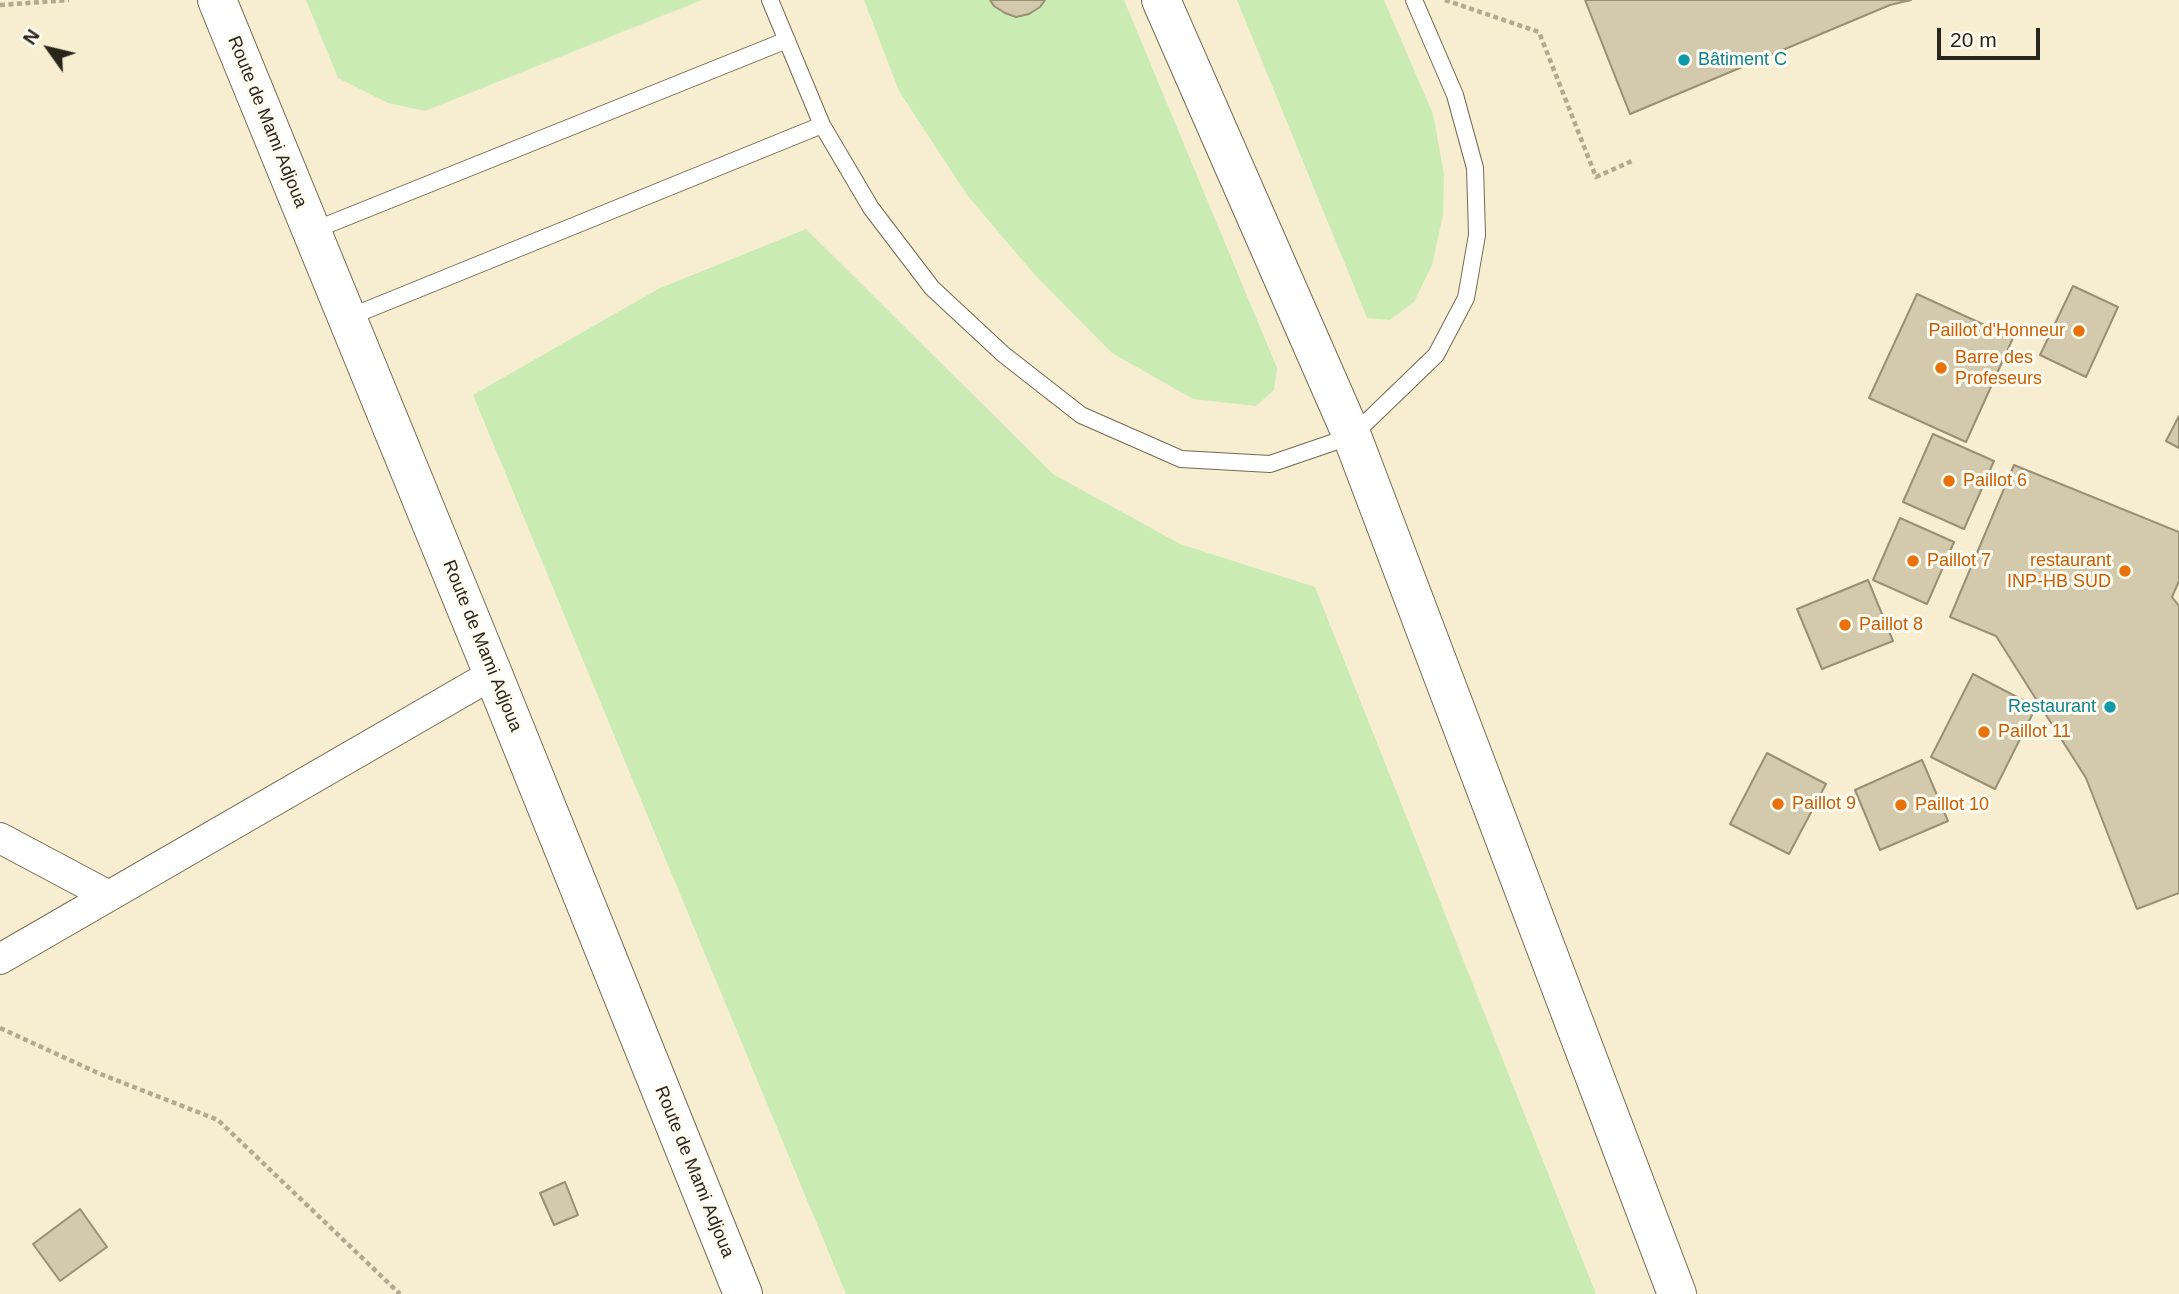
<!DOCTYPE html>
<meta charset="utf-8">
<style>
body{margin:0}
#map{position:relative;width:2179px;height:1294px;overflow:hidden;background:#f7eed1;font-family:Arial,sans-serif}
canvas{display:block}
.north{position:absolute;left:14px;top:14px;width:70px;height:70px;-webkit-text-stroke:5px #fffbf0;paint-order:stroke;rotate:304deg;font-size:19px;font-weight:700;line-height:28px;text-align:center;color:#28251a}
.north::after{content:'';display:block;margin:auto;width:24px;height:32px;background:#28251a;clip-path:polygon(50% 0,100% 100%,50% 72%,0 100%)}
.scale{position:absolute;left:1937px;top:28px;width:103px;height:32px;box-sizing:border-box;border:4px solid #28251a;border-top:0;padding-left:9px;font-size:21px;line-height:24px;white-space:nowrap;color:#28251a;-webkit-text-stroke:5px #fffbf0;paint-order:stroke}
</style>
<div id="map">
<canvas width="2179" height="1294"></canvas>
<div class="north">N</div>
<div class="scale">20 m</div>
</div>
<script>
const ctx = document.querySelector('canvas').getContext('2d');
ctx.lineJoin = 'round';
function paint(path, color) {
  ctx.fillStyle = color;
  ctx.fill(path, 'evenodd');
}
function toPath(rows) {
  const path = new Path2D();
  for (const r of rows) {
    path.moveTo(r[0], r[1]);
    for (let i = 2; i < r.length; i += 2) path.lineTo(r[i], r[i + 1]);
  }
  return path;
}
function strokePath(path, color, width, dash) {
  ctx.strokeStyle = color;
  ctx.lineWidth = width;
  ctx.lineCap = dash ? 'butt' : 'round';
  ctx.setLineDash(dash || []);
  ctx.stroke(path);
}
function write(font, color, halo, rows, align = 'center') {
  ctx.font = font + ' Arial,sans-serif';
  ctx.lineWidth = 6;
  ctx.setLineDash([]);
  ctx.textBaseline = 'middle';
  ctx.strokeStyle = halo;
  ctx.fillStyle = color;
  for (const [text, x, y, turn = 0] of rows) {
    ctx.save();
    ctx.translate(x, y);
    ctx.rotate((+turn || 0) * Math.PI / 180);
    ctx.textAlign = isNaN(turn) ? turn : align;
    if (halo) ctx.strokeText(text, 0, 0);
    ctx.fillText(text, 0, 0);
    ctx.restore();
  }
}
paint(toPath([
 [306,0,702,0,425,111,388,103,338,78],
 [864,0,1124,0,1277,368,1274,390,1256,406,1193,399,1112,353,1034,274,967,195,899,91],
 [1237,0,1384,0,1433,114,1444,174,1443,215,1432,265,1414,302,1390,320,1367,318],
 [806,229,1053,474,1180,544,1315,587,1596,1294,846,1294,473,395,658,289]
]), '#cbebb5');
const building = toPath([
 [990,0,1045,0,1040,7,1029,14,1016,17,1005,13,994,6,990,0],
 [1585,0,1911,0,1890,5,1630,114,1585,0],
 [2073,286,2118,307,2086,377,2040,355,2073,286],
 [1917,294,2013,338,1966,442,1869,398,1917,294],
 [2179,416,2179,448,2166,441,2179,416],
 [1933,434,1994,461,1964,529,1903,502,1933,434],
 [2014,465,2179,532,2179,581,2172,597,2179,606,2179,893,2137,909,2086,778,1996,636,1950,617,2014,465],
 [1900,518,1954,542,1927,604,1873,580,1900,518],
 [1868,580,1893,641,1822,669,1797,609,1868,580],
 [1973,674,2036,707,1995,789,1931,757,1973,674],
 [1767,753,1826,784,1789,854,1730,824,1767,753],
 [1922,760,1948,821,1880,850,1855,790,1922,760],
 [565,1182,578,1215,554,1225,540,1193,565,1182],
 [80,1209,107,1247,60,1281,33,1244,80,1209]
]);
paint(building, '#d3caae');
strokePath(building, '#988f75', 2);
const lane = toPath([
 [770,0,822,125,871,208,932,288,1003,354,1081,415,1181,459,1270,464,1352,436,1436,355,1466,298,1477,235,1475,168,1455,95,1414,0],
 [312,231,787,40],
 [347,318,822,125]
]);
const street = toPath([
 [0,838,109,896],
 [0,959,493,674]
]);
const secondary = toPath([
 [217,0,493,674,743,1294],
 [1161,0,1352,436,1677,1294]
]);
strokePath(lane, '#716950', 18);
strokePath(street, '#716950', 32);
strokePath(secondary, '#716950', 40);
strokePath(toPath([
 [1445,0,1539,32,1596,177,1632,161],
 [0,5,69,0],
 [0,1028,98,1073,218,1120,400,1294]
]), '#b1aa93', 4.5, [5, 3.5]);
strokePath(lane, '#fff', 16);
strokePath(street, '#fff', 30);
strokePath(secondary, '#fff', 38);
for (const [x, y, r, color] of [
 [1684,60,7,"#0f9aa8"],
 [2079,331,7,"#e8710a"],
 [1941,368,7,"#e8710a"],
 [1949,481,7,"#e8710a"],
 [1913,561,7,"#e8710a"],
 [2125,571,7,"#e8710a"],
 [1845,625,7,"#e8710a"],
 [2110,707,7,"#0f9aa8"],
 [1984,732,7,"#e8710a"],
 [1778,804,7,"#e8710a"],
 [1901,805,7,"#e8710a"]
]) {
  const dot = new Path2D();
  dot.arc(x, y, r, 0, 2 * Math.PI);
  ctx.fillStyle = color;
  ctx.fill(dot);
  strokePath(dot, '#fffbf0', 2.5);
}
write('18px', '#0d838f', '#fffbf0', [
 ["Bâtiment C",1698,60],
 ["Restaurant",2096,707,"right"]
], 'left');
write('18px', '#28251a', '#fffbf0', [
 ["Route de Mami Adjoua",267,122,68],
 ["Route de Mami Adjoua",482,646,68],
 ["Route de Mami Adjoua",694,1172,68]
]);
write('18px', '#c56008', '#fffbf0', [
 ["Paillot d'Honneur",2065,331,"right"],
 ["Barre des",1955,358],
 ["Profeseurs",1955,379],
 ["Paillot 6",1963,481],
 ["Paillot 7",1927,561],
 ["restaurant",2111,561,"right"],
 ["INP-HB SUD",2111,582,"right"],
 ["Paillot 8",1859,625],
 ["Paillot 11",1998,732],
 ["Paillot 9",1792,804],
 ["Paillot 10",1915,805]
], 'left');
</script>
